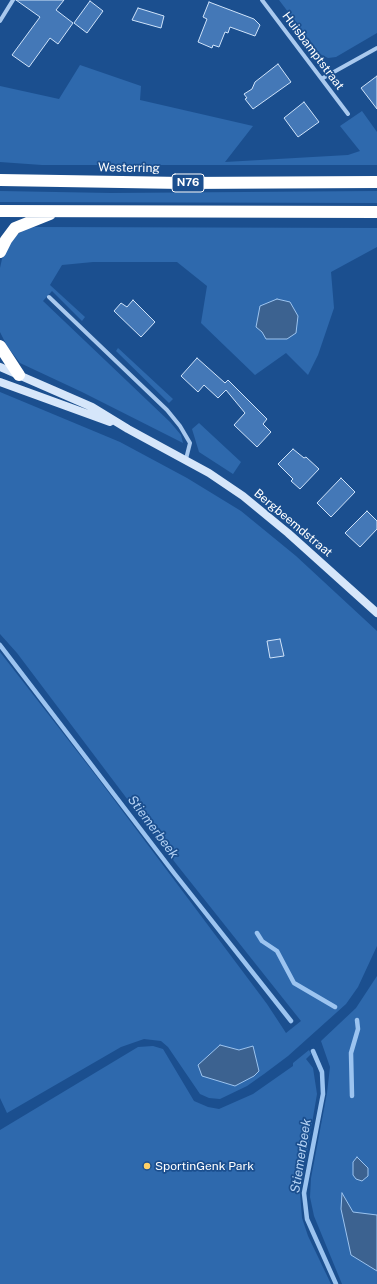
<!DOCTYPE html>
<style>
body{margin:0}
canvas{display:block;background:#1b4f8f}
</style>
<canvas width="377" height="1284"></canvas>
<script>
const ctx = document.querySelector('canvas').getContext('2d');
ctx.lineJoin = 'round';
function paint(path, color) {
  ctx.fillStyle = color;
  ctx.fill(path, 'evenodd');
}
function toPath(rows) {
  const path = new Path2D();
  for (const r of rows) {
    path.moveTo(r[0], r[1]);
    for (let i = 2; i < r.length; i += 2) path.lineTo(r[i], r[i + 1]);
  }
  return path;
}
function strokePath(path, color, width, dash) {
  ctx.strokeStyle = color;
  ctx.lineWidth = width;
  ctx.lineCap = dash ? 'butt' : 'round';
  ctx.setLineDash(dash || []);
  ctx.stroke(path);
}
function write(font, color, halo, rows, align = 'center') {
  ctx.font = font + ' "Public Sans",sans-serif';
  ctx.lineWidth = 3.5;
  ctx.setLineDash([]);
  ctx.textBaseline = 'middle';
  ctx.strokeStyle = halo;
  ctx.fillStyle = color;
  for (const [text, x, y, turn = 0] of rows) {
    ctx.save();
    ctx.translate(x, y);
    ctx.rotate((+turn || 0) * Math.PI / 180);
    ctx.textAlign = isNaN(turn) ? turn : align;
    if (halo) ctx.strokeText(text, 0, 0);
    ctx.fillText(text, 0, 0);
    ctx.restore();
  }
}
paint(toPath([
 [279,0,377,0,377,33,336,57,328,58,320,54],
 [80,65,141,86,140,100,253,126,225,162,348,155,360,151,340,126,362,111,377,132,377,165,42,165,0,162,0,86,59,99],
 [0,191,111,193,377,191,377,203,0,202],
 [35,227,377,228,377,247,331,272,334,308,318,355,308,375,286,353,255,375,201,323,207,286,177,262,93,262,62,265,50,285,85,317,82,321,52,291,43,301,170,422,181,435,183,443,82,392,20,363,7,346,0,332,0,268,2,259,12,241,18,234,28,228],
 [118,348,173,399,169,403,116,351],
 [0,392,120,442,187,478,241,511,296,556,377,631,377,946,358,987,346,1004,288,1056,264,1074,247,1086,220,1099,209,1098,200,1094,168,1047,161,1041,144,1039,121,1047,7,1113,0,1098,0,652,97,777,267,1004,286,1033,301,1021,177,865,17,653,0,634],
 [252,1046,235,1086,202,1076,239,1050],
 [199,423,241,462,233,474,199,452,192,429],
 [377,976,377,1215,353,1212,351,1255,377,1271,377,1284,342,1284,314,1216,310,1197,311,1178,327,1093,330,1067,321,1041,356,1008],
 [153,1046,163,1049,194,1101,208,1107,219,1109,253,1094,293,1066,293,1063,309,1050,311,1054,306,1059,313,1068,317,1094,300,1193,302,1218,308,1236,331,1284,0,1284,0,1130,138,1047]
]), '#2e69ad');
const water = toPath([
 [277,299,290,302,298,316,296,333,287,339,266,339,262,332,256,327,260,306,277,299],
 [220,1045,239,1050,253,1046,259,1071,254,1076,235,1086,202,1076,198,1065,220,1045],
 [357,1157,368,1168,368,1176,362,1181,356,1179,353,1175,353,1162,357,1157],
 [342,1193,353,1212,377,1215,377,1271,351,1255,341,1209,342,1193]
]);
paint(water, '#3c6290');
strokePath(water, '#9cc4f0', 1);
strokePath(toPath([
 [0,645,174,873,291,1021],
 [257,933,262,941,277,951,294,983,335,1007],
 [313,1051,322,1072,323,1094,304,1193,307,1219,336,1284],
 [352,1096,351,1053,358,1029,357,1020]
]), '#9cc4f0', 4.5);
const building = toPath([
 [16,0,64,0,56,10,73,23,58,44,50,38,29,67,12,55,40,17,16,0],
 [90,1,103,11,87,33,74,23,90,1],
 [209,2,254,19,260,25,255,36,230,27,228,33,225,32,219,47,213,45,212,48,198,42,207,19,203,17,209,2],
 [138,8,164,16,161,28,132,20,138,8],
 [278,64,291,82,253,109,245,99,247,98,244,94,252,89,255,82,278,64],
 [377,76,377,109,361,88,377,76],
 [304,102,319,122,298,137,284,118,304,102],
 [133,300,155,322,141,337,114,311,121,303,127,307,133,300],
 [197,358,225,383,228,380,267,419,263,424,271,432,257,447,234,425,245,413,226,390,218,398,204,385,198,392,181,376,197,358],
 [293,449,304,458,306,457,319,469,300,489,291,481,293,479,278,464,293,449],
 [341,478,355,492,331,517,317,503,341,478],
 [367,511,377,521,377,529,360,547,345,533,367,511],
 [280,639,284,656,270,658,267,641,280,639]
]);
paint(building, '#4478b7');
strokePath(building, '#cfe3fa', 1);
strokePath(toPath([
 [262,0,348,114],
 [0,21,13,0],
 [323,78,377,48],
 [49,297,167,410,180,426,190,443,186,459]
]), '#a9c9ee', 4);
strokePath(toPath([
 [0,367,92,407,128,429,209,473,243,496,288,533,377,613],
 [0,382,110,422]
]), '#d6e6fa', 8);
strokePath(toPath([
 [0,180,182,183,377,182],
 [0,211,377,212],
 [0,252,6,240,15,228,50,214],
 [0,346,19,375]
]), '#fff', 12);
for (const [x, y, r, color] of [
 [147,1166,4,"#ffd166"]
]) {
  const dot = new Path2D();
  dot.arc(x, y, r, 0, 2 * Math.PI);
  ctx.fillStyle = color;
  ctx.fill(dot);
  strokePath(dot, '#1b4f8f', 1.5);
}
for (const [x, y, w] of [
 [188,183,32]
]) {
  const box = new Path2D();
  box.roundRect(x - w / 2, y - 9, w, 18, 3);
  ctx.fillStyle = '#1b4f8f';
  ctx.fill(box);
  strokePath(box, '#fff', 1);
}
write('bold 11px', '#fff', null, [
 ["N76",188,183]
]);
write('12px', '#fff', '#1b4f8f', [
 ["Huisbamptstraat",313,51,53],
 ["Westerring",129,168,1],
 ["Bergbeemdstraat",293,523,40]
]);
write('12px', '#fff', '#1b4f8f', [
 ["SportinGenk Park",155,1166]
], 'left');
write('italic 13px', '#b5d3f5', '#1b4f8f', [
 ["Stiemerbeek",153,827,53],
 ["Stiemerbeek",301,1156,-81]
]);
</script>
